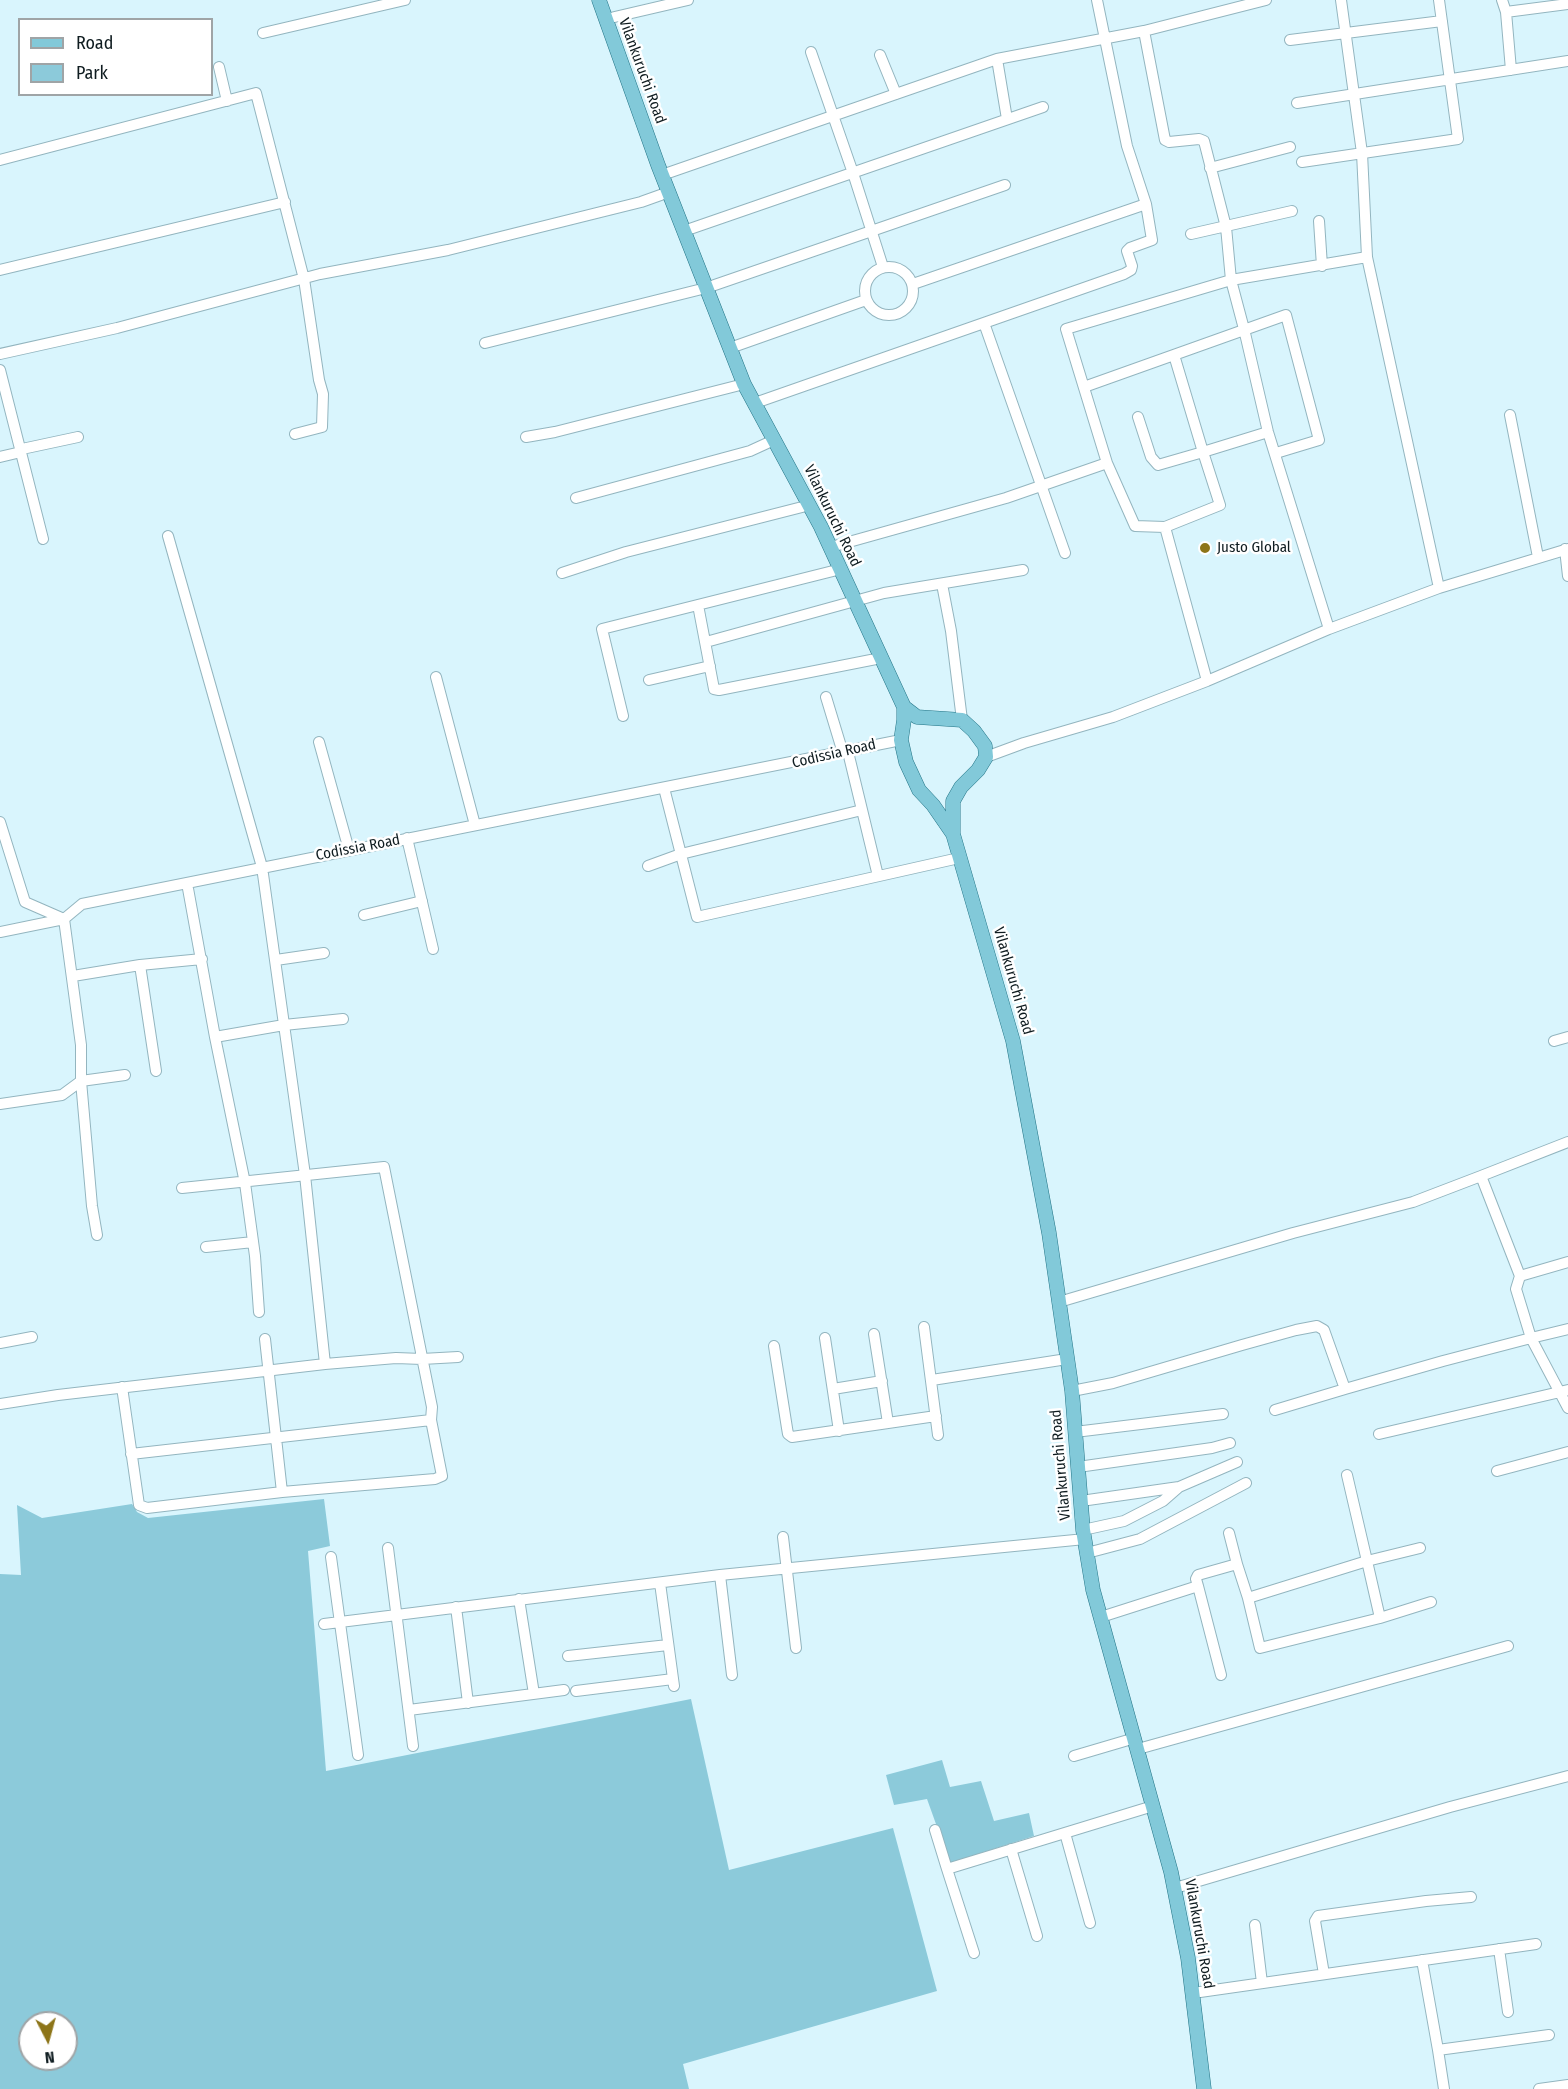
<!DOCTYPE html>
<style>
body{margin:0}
#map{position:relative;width:1568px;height:2089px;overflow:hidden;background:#d9f5fd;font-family:"Fira Sans Condensed",sans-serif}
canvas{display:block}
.legend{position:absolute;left:18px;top:18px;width:195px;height:78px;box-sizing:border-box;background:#fff;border:2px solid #9fa4a6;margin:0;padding:8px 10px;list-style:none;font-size:18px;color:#0f1c20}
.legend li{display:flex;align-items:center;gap:12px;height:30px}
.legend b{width:30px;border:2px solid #9fa4a6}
.north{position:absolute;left:18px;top:2011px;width:60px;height:60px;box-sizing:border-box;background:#fff;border:2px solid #9fa4a6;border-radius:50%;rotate:174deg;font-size:16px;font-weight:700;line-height:24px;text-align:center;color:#0f1c20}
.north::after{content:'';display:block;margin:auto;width:21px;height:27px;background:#8d7519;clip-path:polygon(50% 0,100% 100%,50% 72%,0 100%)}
</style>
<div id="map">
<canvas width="1568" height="2089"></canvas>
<ul class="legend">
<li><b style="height:8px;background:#82c9d9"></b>Road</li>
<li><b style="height:16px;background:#8ccada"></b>Park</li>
</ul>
<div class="north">N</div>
</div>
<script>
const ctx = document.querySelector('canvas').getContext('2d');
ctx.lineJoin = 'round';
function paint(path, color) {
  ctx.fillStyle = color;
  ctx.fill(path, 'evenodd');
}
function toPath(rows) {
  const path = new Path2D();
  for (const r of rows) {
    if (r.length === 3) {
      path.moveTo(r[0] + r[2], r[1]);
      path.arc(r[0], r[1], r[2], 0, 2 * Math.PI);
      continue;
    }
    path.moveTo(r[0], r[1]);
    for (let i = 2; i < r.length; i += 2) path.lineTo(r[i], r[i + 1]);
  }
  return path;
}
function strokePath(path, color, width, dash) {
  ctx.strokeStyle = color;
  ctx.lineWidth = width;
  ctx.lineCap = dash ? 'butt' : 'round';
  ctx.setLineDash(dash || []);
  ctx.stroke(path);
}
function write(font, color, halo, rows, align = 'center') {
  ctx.font = font + ' "Fira Sans Condensed",sans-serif';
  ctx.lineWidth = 5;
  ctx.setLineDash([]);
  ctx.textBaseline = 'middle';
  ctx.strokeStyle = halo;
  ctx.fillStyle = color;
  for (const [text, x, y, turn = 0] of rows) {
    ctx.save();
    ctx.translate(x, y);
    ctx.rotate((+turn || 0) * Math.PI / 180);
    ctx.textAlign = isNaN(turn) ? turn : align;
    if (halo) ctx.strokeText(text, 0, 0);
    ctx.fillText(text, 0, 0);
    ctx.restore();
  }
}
paint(toPath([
 [324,1499,330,1546,308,1551,326,1771,691,1699,729,1870,893,1828,937,1991,683,2064,689,2089,0,2089,0,1574,21,1575,17,1505,42,1518,132,1504,137,1512,148,1518],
 [30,2023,66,2023,66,2059,30,2059],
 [942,1760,950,1787,981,1781,994,1821,1029,1813,1034,1836,950,1863,927,1799,894,1805,886,1775]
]), '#8ccada');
const minor = toPath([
 [1097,0,1127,146,1146,204],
 [1341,0,1362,153,1367,257],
 [1502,0,1506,12,1511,70],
 [1506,12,1568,4],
 [606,19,688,0],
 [1144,31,1266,0],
 [263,33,405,0],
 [1290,40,1442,21],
 [811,52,853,173,883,267],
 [880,55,896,94],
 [997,59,1007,119],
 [219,67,227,101],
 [1297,103,1568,61],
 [0,160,256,93,304,279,319,380,323,394,322,427,295,434],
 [1302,162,1458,139,1439,0],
 [1210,168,1290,147],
 [662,175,997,59,1144,31,1165,140,1169,142,1199,139,1204,141,1226,227,1231,280,1244,329,1268,432,1329,629],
 [1319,221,1322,266],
 [684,231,1043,107],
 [1191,234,1292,211],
 [889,291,24],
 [0,270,285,202],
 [984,323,1065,553],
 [485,343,706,288,1005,185],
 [730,348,866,300],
 [0,354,117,328,320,274,448,250,641,202,669,192],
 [0,370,43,539],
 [1084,387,1286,315,1319,440,1276,453],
 [755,403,1124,274,1131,270,1132,266,1127,251,1130,248,1152,240,1146,204,913,284],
 [1510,415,1538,557],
 [1138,417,1151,457,1158,465,1203,452,1174,355],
 [526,437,555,432,744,384],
 [0,457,21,452,22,449,78,437],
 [576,498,750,451,774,440],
 [1165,527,1220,505,1203,452,1268,432],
 [831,547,1006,498,1107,463],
 [1565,549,1568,576],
 [562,573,626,552,810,505],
 [942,584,951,631,962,720],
 [698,605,714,689,719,690,881,658],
 [706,642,884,593,1023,570],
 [436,677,475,825],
 [649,680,710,666],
 [1207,681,1165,527,1135,526,1107,463,1066,329,1231,280,1367,257,1439,588],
 [826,697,843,753],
 [623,716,602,629,841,569],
 [319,742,349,850],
 [848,752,878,876],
 [986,757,1024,743,1113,717,1207,681,1329,629,1439,588,1568,549],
 [664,788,697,917,959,858],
 [0,822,25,902,64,919],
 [407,838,433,949],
 [648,866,681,854,862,810],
 [187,883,215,1037,245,1183,255,1256,259,1312],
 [364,915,422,901],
 [0,932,64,919],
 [276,960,324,953],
 [140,965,156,1071],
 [73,976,140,965,202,959],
 [215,1037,284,1025,343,1019],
 [1554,1041,1568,1037],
 [0,1104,62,1095,81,1081,81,1045,64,919,82,904,901,740],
 [1481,1176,1568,1142],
 [97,1235,92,1206,81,1081,125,1075],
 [206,1247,253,1242],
 [1059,1302,1293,1233,1413,1202,1481,1176,1520,1276,1568,1262],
 [924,1327,938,1435],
 [1568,1329,1531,1338,1568,1408],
 [874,1334,888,1423],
 [825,1338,839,1431],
 [265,1339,282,1492],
 [0,1343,32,1337],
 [774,1346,787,1428,788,1434,792,1437,936,1416],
 [325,1364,396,1358,422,1359,458,1357],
 [932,1380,1067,1359],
 [122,1387,139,1505,147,1508,282,1492,435,1479,442,1476,431,1420,432,1407,384,1167,182,1188],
 [833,1389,882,1381],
 [1072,1391,1113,1383,1242,1345,1296,1330,1317,1326,1324,1330,1345,1389,1443,1361,1531,1338,1516,1289,1520,1276],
 [0,1404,58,1395,325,1364,305,1175,262,867,168,536],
 [1275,1410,1345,1389],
 [1075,1432,1223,1414],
 [1379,1434,1568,1390],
 [131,1454,431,1420],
 [1078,1467,1212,1448,1230,1443],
 [1497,1471,1568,1452],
 [1347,1475,1367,1561,1420,1548],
 [1081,1501,1179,1487,1237,1462],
 [1083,1530,1124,1521,1163,1501,1179,1487],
 [1229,1533,1237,1564],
 [783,1537,796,1648],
 [388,1548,413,1746],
 [1087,1553,1140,1539,1246,1483],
 [331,1557,358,1755],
 [720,1575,732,1675],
 [660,1583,674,1686],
 [1198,1586,1221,1675],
 [519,1599,534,1694],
 [456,1607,468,1703],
 [1101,1617,1198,1586,1196,1579,1198,1575,1237,1564,1248,1598,1367,1561,1380,1618,1260,1648,1248,1598],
 [1380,1618,1431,1602],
 [324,1624,720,1575,1085,1539],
 [568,1656,668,1645],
 [576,1691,673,1679],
 [409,1710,564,1690],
 [1138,1749,1508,1646],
 [1074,1756,1135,1738],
 [935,1830,947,1869],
 [1065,1833,1090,1923],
 [1011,1849,1037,1936],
 [1175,1888,1450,1807,1568,1776],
 [1255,1925,1262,1983],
 [1499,1949,1508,2012],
 [974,1953,947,1869,1153,1806],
 [1422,1960,1438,2050],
 [1324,1974,1315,1921,1318,1916,1426,1901,1471,1897],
 [1193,1993,1536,1944],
 [1444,2089,1438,2050,1549,2035],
 [1539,2089,1568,2085]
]);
const major = toPath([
 [599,0,658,165,744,384,821,527,904,707,917,717,962,720,974,731,985,746,986,757,978,770,961,787,953,801,953,834,1013,1041,1049,1233,1072,1391,1083,1530,1093,1590,1171,1872,1188,1958,1204,2089],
 [904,707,904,720,901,740,906,762,919,790,933,805,953,834]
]);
strokePath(minor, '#93b5bf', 12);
strokePath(major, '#247587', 15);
strokePath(minor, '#fff', 10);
strokePath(major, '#82c9d9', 14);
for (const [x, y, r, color] of [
 [1205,548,6,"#8d7519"]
]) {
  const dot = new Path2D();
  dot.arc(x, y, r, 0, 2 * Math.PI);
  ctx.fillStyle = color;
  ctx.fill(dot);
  strokePath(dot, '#fff', 2);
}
write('15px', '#0f1c20', '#fff', [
 ["Vilankuruchi Road",642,71,70],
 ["Vilankuruchi Road",832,516,64],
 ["Codissia Road",834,754,-13],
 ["Codissia Road",358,848,-11],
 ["Vilankuruchi Road",1013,981,74],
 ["Vilankuruchi Road",1061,1465,-95],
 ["Vilankuruchi Road",1199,1934,80]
]);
write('15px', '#0f1c20', '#fff', [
 ["Justo Global",1217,548]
], 'left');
</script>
